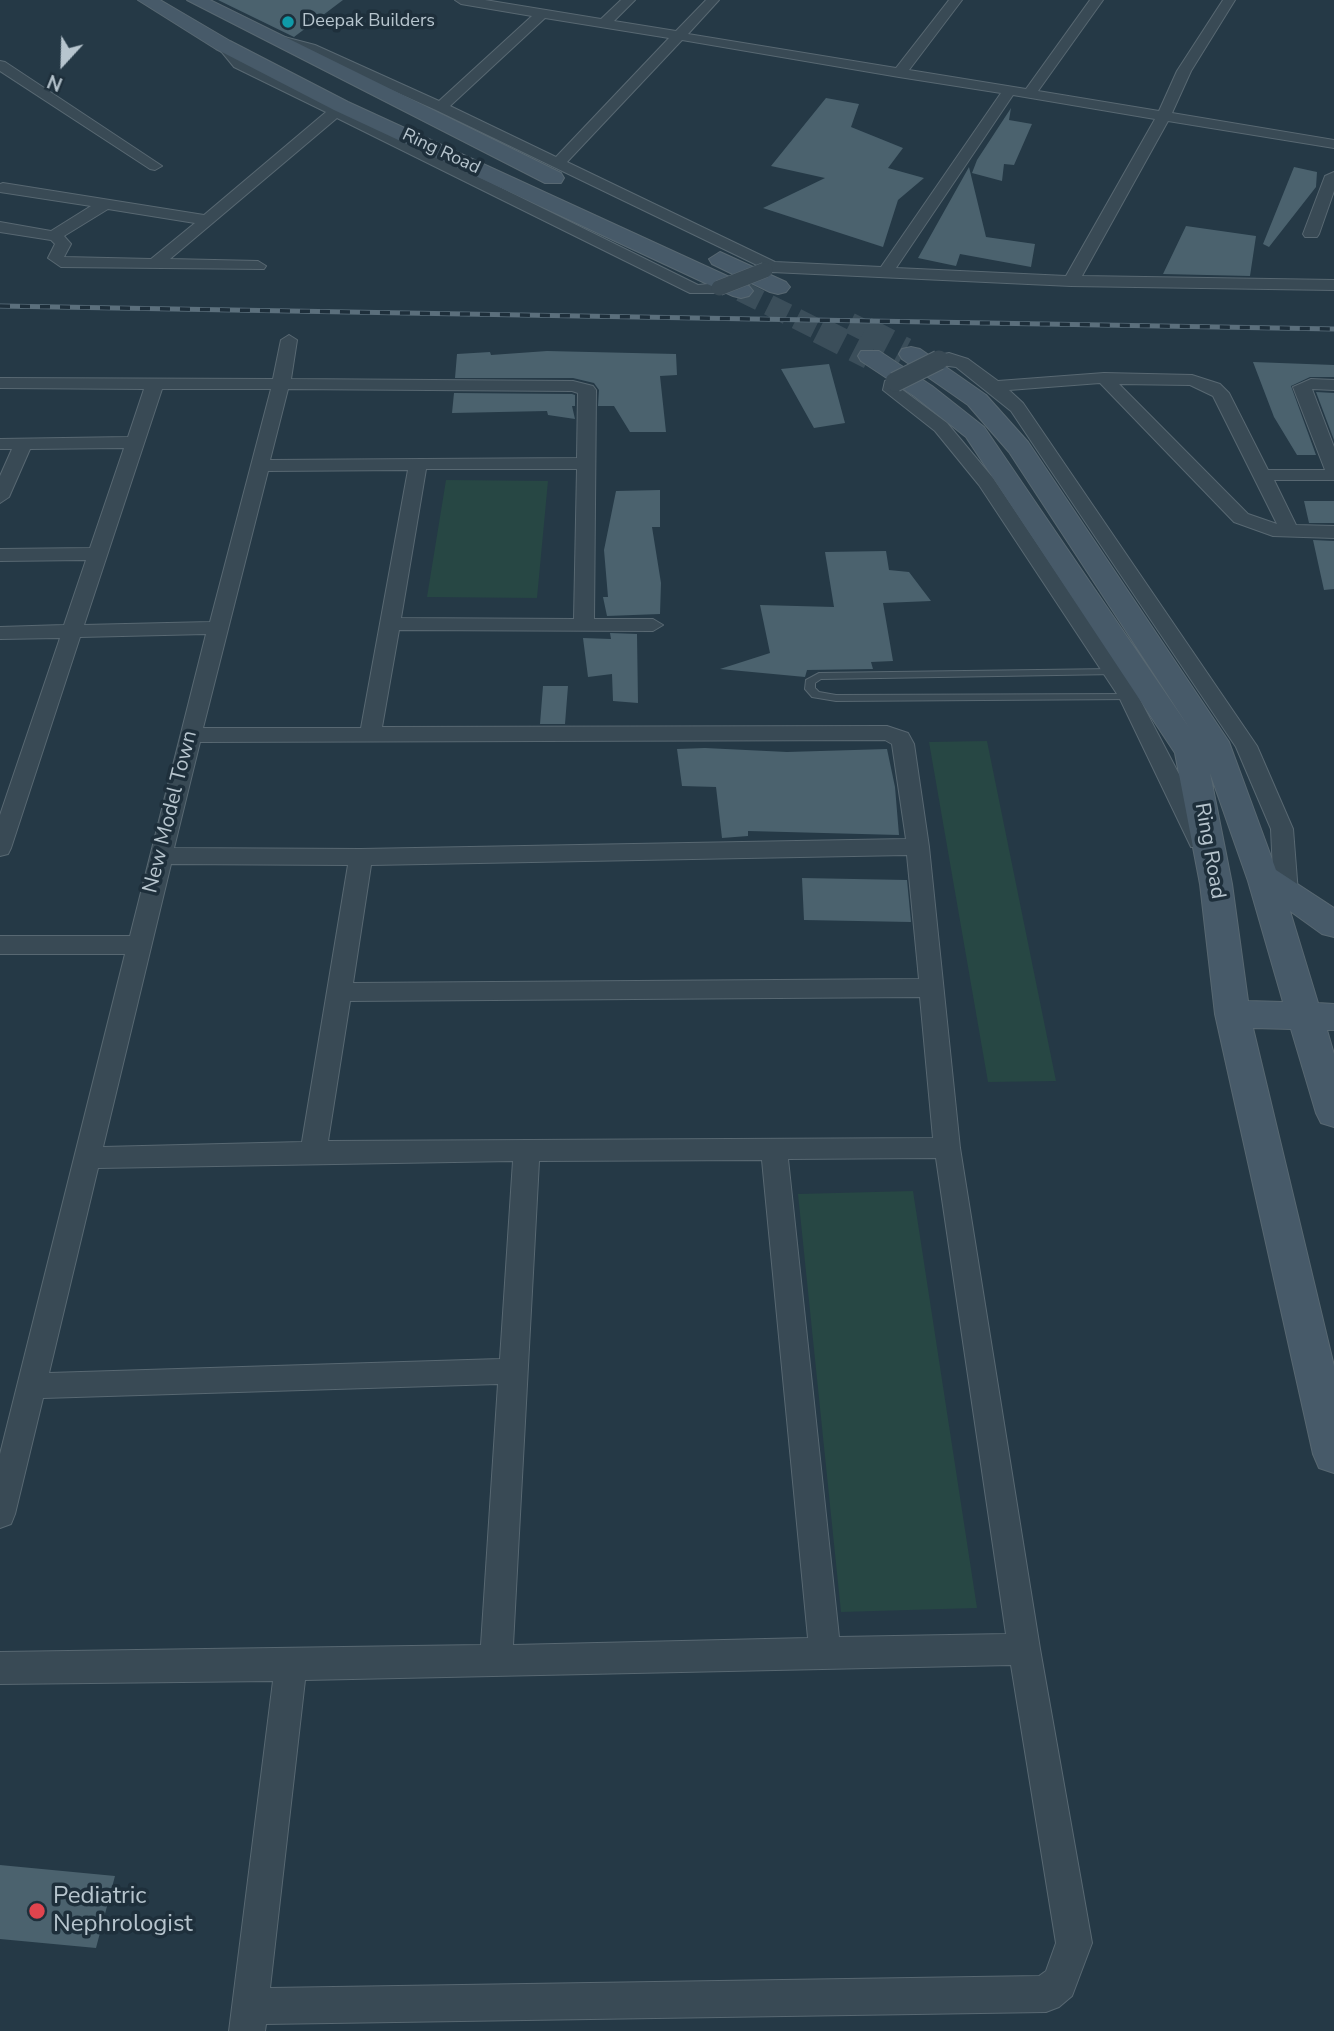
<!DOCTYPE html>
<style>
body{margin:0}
#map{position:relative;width:1334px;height:2031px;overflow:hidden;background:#253946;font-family:"Nunito Sans",sans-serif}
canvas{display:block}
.north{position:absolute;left:28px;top:28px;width:70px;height:70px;-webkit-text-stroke:5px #1e2f3b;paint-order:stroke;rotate:202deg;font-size:19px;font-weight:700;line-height:28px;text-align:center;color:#b7c5ce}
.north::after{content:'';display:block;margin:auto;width:24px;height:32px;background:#b7c5ce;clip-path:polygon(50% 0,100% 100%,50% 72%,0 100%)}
</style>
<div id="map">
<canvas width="1334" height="2031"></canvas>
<div class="north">N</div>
</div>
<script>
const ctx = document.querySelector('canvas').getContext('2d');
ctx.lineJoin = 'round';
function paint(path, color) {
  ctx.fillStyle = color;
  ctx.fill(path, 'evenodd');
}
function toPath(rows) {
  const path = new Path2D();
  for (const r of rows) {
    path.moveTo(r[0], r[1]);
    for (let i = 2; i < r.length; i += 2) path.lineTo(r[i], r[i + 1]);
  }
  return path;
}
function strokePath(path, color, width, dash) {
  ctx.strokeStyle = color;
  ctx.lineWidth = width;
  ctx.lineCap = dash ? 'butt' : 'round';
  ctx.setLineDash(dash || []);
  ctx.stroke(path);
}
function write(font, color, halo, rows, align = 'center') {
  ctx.font = font + ' "Nunito Sans",sans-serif';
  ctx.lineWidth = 7;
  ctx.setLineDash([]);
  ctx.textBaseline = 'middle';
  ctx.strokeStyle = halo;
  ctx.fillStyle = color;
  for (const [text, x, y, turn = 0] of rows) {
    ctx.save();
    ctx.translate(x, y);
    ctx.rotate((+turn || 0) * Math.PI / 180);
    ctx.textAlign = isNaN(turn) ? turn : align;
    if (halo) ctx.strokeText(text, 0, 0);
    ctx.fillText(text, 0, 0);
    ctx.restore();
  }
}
paint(toPath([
 [446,480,548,481,537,598,427,597],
 [987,741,1056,1081,988,1082,929,742],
 [913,1191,977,1608,841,1612,798,1194]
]), '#274744');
paint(toPath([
 [218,0,343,0,294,37],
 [826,98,859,104,851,127,903,148,888,168,924,178,898,200,883,247,763,208,825,178,771,166],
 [1011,108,1009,120,1032,124,1014,165,1004,164,1002,181,972,173,977,160],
 [969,167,986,237,1035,244,1031,267,960,254,956,266,918,258],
 [1294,167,1317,172,1316,187,1269,247,1263,244],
 [1186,226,1256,236,1250,276,1163,274],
 [547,351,676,354,677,375,660,376,666,432,630,432,614,406,598,406,599,390,594,383,573,378,455,378,457,354,490,352,491,355],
 [1253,362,1334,365,1334,377,1310,377,1291,386,1316,455,1297,455,1274,417],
 [829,364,845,423,814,428,781,369],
 [1316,392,1334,393,1334,440],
 [454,393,572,394,575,395,575,406,572,406,575,419,548,415,547,411,452,413],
 [660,490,660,527,652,527,661,583,660,614,607,616,603,597,608,597,604,550,616,491],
 [1304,501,1334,501,1334,523,1309,523],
 [1313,540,1334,541,1334,589,1324,590],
 [886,551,889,570,909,572,931,601,883,603,893,661,871,662,873,669,807,670,805,677,720,669,770,653,760,605,834,607,825,552],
 [610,633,637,634,638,703,613,701,612,674,588,677,583,638,611,639],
 [543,686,568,686,565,724,540,724],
 [705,748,787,752,887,749,895,787,899,835,748,831,748,836,722,838,716,787,682,786,677,749],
 [802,878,907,880,911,922,804,920],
 [0,1865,115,1876,96,1948,0,1939]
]), '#4b626e');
strokePath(toPath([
 [741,291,823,332],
 [850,323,868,332]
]), '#3b4e5a', 21, [21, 10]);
strokePath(toPath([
 [819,330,870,356],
 [865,330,905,351]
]), '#3b4e5a', 27, [27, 13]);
const lane = toPath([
 [1112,669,1117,672,1116,674,821,679,815,683,815,688,819,692,836,695,1129,694,1134,697,1133,699,836,701,812,697,805,689,806,680,819,673,1112,669]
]);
const street = toPath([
 [455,0,485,0,601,19,621,0,635,0,614,21,676,31,706,0,719,0,688,34,896,68,949,0,962,0,909,70,1026,89,1090,0,1103,0,1038,91,1159,111,1177,71,1223,0,1235,0,1191,71,1172,113,1334,140,1334,148,1168,121,1082,276,1334,280,1334,290,1071,286,772,272,765,275,757,270,759,266,436,110,305,51,266,38,273,34,315,45,439,101,532,16,461,4,455,0],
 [545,18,669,38,556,157,450,106,545,18],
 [682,40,899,77,1001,93,881,267,775,262,567,162,682,40],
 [1013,95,1155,119,1066,276,896,268,1013,95],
 [223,41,244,61,698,285,719,283,727,288,719,293,690,293,337,118,170,259,258,261,266,266,264,269,61,267,48,258,55,244,51,240,0,232,0,222,51,231,91,206,0,192,0,184,3,183,204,215,326,112,234,67,216,45,223,41],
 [108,209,195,223,151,259,64,257,71,244,64,236,108,209],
 [0,61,5,62,162,166,155,170,150,169,0,71,0,61],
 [1334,172,1334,191,1319,234,1317,237,1305,237,1303,234,1325,176,1334,172],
 [289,335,297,340,291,379,573,381,593,386,596,390,594,619,653,619,663,625,653,631,399,630,382,727,887,726,908,733,914,744,929,847,960,1148,1040,1649,1092,1943,1072,1996,1059,2007,1046,2012,266,2024,265,2031,229,2031,273,1681,0,1684,0,1652,481,1645,498,1384,43,1398,15,1514,11,1524,0,1528,0,1454,125,954,0,954,0,936,130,936,206,634,80,637,11,848,8,854,0,856,0,815,60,638,0,639,0,627,64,625,86,560,0,561,0,549,90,548,124,448,30,449,9,497,0,503,0,476,12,449,0,449,0,439,128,437,144,389,0,388,0,378,273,379,281,340,289,335],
 [162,389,271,389,210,622,84,625,162,389],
 [288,389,572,391,578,393,577,458,270,460,288,389],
 [426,469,577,469,574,619,401,618,426,469],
 [408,470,361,728,203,728,268,471,408,470],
 [885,740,892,744,906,839,361,849,174,848,200,742,885,740],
 [907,855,919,979,353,983,371,865,907,855],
 [171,864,348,865,302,1142,103,1147,171,864],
 [920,997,933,1138,328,1141,350,1001,920,997],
 [936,1158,1006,1634,839,1637,788,1159,936,1158],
 [762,1160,808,1638,513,1645,539,1161,762,1160],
 [513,1161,500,1359,49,1373,98,1168,513,1161],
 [1011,1665,1056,1943,1046,1971,1039,1976,270,1988,305,1680,1011,1665],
 [949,353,968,359,998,381,1104,373,1192,375,1220,384,1229,393,1268,470,1325,470,1293,387,1311,379,1334,380,1334,390,1312,389,1334,447,1334,480,1274,480,1296,525,1334,526,1334,538,1273,536,1234,522,1100,383,1009,390,1023,403,1257,746,1293,829,1298,893,1294,899,1286,901,1278,899,1274,893,1271,829,1236,747,1011,411,956,367,933,364,930,360,933,356,949,353],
 [1119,384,1190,385,1213,396,1277,524,1248,514,1119,384],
 [895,377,904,382,900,388,947,423,993,478,1136,692,1193,801,1210,841,1207,847,1191,847,1119,697,979,485,935,431,883,390,885,381,895,377]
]);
const secondary = toPath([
 [138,0,160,0,230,41,348,102,749,286,753,291,749,296,741,298,733,296,334,110,216,49,138,0],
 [187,0,210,0,561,173,564,178,561,183,545,183,187,0],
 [720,252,786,282,790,287,786,292,778,294,770,292,712,264,709,259,720,252],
 [911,347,920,349,986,395,1028,442,1229,742,1276,870,1334,908,1334,937,1322,934,1290,911,1318,1003,1334,1004,1334,1030,1327,1030,1334,1054,1334,1127,1321,1123,1316,1113,1291,1029,1253,1028,1334,1366,1334,1473,1319,1468,1313,1454,1215,1014,1200,884,1175,753,966,437,914,396,861,361,858,356,861,351,879,351,932,386,984,427,1190,729,1009,452,968,405,902,359,899,354,902,349,911,347],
 [1210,773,1248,881,1283,1002,1248,1001,1232,884,1210,773]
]);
strokePath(lane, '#586872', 2);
strokePath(street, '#586872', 2);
strokePath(secondary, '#586872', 2);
paint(lane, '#394a55');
paint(street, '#394a55');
paint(secondary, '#475a69');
const rail = toPath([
 [0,306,1334,329]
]);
strokePath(rail, '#5b6f7c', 5);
strokePath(rail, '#1e2f3b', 3.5, [10]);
const streetBridgeFar1 = toPath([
 [719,288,765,270]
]);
const streetBridge = toPath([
 [895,382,939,360]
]);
strokePath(streetBridgeFar1, '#586872', 16, []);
strokePath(streetBridge, '#586872', 21, []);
strokePath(streetBridgeFar1, '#394a55', 15);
strokePath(streetBridge, '#394a55', 19);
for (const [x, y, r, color] of [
 [288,22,7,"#0f9aa8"],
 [37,1911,9,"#e0444e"]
]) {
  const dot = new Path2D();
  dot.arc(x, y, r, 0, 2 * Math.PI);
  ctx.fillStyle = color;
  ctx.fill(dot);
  strokePath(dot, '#1e2f3b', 2.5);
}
write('18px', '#b7c5ce', '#1e2f3b', [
 ["Deepak Builders",302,22]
], 'left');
write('18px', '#b7c5ce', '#1e2f3b', [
 ["Ring Road",441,152,25]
]);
write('21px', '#b7c5ce', '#1e2f3b', [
 ["New Model Town",171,812,-76],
 ["Ring Road",1209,851,80]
]);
write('24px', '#b7c5ce', '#1e2f3b', [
 ["Pediatric",53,1897],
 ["Nephrologist",53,1925]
], 'left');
</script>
